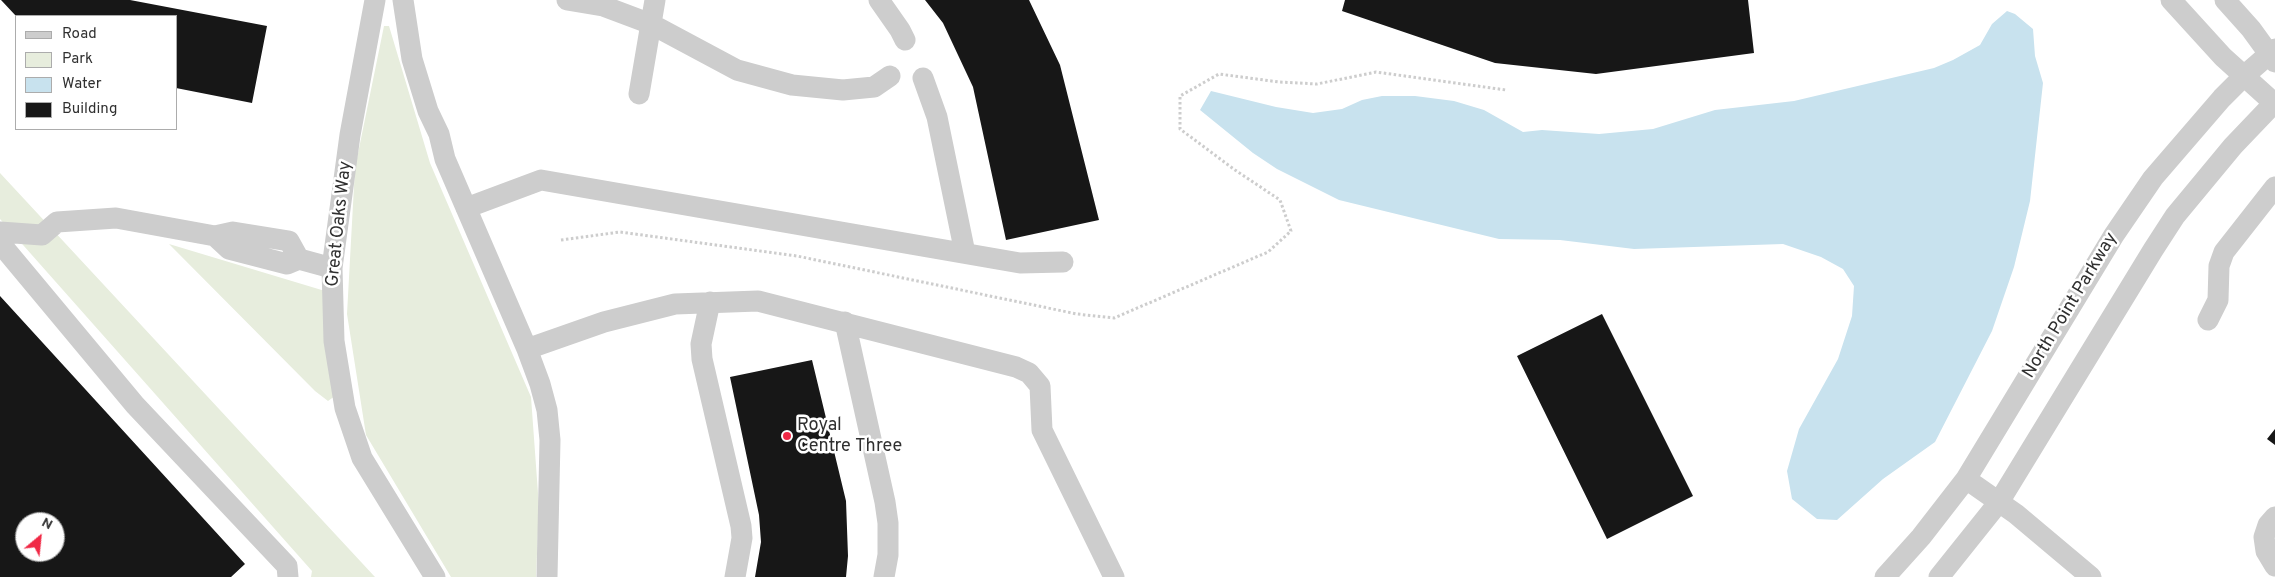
<!DOCTYPE html>
<style>
body{margin:0}
#map{position:relative;width:2275px;height:577px;overflow:hidden;background:#fff;font-family:Overpass,sans-serif}
canvas{display:block}
.legend{position:absolute;left:15px;top:15px;width:162px;height:115px;box-sizing:border-box;background:#fff;border:1px solid #acacac;margin:0;padding:6px 9px;list-style:none;font-size:15px;color:#303030}
.legend li{display:flex;align-items:center;gap:10px;height:25px}
.legend b{width:25px;border:1px solid #acacac}
.north{position:absolute;left:15px;top:512px;width:50px;height:50px;box-sizing:border-box;background:#fff;border:1px solid #acacac;border-radius:50%;rotate:28deg;font-size:14px;font-weight:700;line-height:20px;text-align:center;color:#303030}
.north::after{content:'';display:block;margin:auto;width:18px;height:22px;background:#f02845;clip-path:polygon(50% 0,100% 100%,50% 72%,0 100%)}
</style>
<div id="map">
<canvas width="2275" height="577"></canvas>
<ul class="legend">
<li><b style="height:6px;background:#cdcdcd"></b>Road</li>
<li><b style="height:14px;background:#e7eddd"></b>Park</li>
<li><b style="height:14px;background:#c8e2ee"></b>Water</li>
<li><b style="height:14px;background:#171717"></b>Building</li>
</ul>
<div class="north">N</div>
</div>
<script>
const ctx = document.querySelector('canvas').getContext('2d');
ctx.lineJoin = 'round';
function paint(path, color) {
  ctx.fillStyle = color;
  ctx.fill(path, 'evenodd');
}
function toPath(rows) {
  const path = new Path2D();
  for (const r of rows) {
    path.moveTo(r[0], r[1]);
    for (let i = 2; i < r.length; i += 2) path.lineTo(r[i], r[i + 1]);
  }
  return path;
}
function strokePath(path, color, width, dash) {
  ctx.strokeStyle = color;
  ctx.lineWidth = width;
  ctx.lineCap = dash ? 'butt' : 'round';
  ctx.setLineDash(dash || []);
  ctx.stroke(path);
}
function write(font, color, halo, rows, align = 'center') {
  ctx.font = font + ' Overpass,sans-serif';
  ctx.lineWidth = 5;
  ctx.setLineDash([]);
  ctx.textBaseline = 'middle';
  ctx.strokeStyle = halo;
  ctx.fillStyle = color;
  for (const [text, x, y, turn = 0] of rows) {
    ctx.save();
    ctx.translate(x, y);
    ctx.rotate((+turn || 0) * Math.PI / 180);
    ctx.textAlign = isNaN(turn) ? turn : align;
    if (halo) ctx.strokeText(text, 0, 0);
    ctx.fillText(text, 0, 0);
    ctx.restore();
  }
}
paint(toPath([
 [384,26,389,26,430,163,531,397,539,507,536,577,451,577,366,435,347,314,355,168],
 [0,173,375,577,311,577,312,571,0,219],
 [169,244,325,291,335,396,328,401,315,391]
]), '#e7eddd');
paint(toPath([
 [2007,11,2015,14,2033,29,2035,56,2043,83,2030,201,2014,267,1992,331,1935,442,1883,479,1837,520,1817,519,1792,499,1787,471,1799,429,1838,359,1852,316,1854,286,1843,269,1821,257,1783,244,1634,249,1560,240,1499,239,1339,200,1277,169,1253,153,1200,110,1211,91,1276,107,1313,113,1342,109,1362,100,1382,96,1415,96,1454,101,1484,110,1523,132,1542,130,1599,134,1653,129,1715,110,1794,101,1934,68,1953,60,1980,45,1992,24]
]), '#c8e2ee');
paint(toPath([
 [1,0,130,0,267,26,252,103,176,88,176,16,16,16],
 [925,0,1029,0,1060,65,1099,220,1006,240,973,87,943,23],
 [1345,0,1748,0,1754,53,1596,74,1495,63,1342,11],
 [0,296,245,564,231,577,0,577],
 [25,522,55,522,55,552,25,552],
 [1602,314,1693,496,1607,539,1517,356],
 [812,360,846,501,848,556,846,577,755,577,761,542,759,515,730,377],
 [2275,429,2275,445,2267,439]
]), '#171717');
strokePath(toPath([
 [561,240,620,232,797,256,1077,314,1114,318,1268,252,1291,231,1280,200,1235,170,1180,129,1180,96,1219,74,1279,82,1317,84,1376,72,1506,90]
]), '#cdcdcd', 3, [2.5, 2.5]);
strokePath(toPath([
 [375,0,350,135,332,268,334,341,345,408,362,458,435,577],
 [403,0,412,59,428,111,439,134,445,159,527,349,540,384,547,410,550,440,547,577],
 [567,0,603,6,651,24,737,70,792,85,843,90,874,87,890,76],
 [879,0,900,30,905,40],
 [2171,0,2223,57,2275,104],
 [2225,0,2251,29,2275,62],
 [923,78,937,117,965,253],
 [639,94,655,0],
 [466,208,541,180,1020,263,1063,262],
 [0,232,42,235,57,222,116,218,215,236,233,232,289,241,299,259],
 [215,236,229,249,287,264,299,259,332,268],
 [0,243,135,405,287,566,288,577],
 [710,302,701,344,702,359,741,526,742,538,735,577],
 [2208,320,2218,300,2219,266,2224,252,2275,187],
 [845,322,885,502,888,523,888,555,884,577],
 [527,349,604,322,675,304,758,301,1016,367,1029,373,1040,386,1042,430,1114,577],
 [1966,479,2016,514,2091,577],
 [2275,517,2268,525,2264,537,2266,551,2275,566],
 [1885,577,1921,537,1966,479,2114,235,2153,178,2222,98,2244,76,2275,49],
 [1939,577,1999,502,2153,250,2175,216,2233,146,2275,102]
]), '#cdcdcd', 21);
for (const [x, y, r, color] of [
 [787,436,5,"#f02845"]
]) {
  const dot = new Path2D();
  dot.arc(x, y, r, 0, 2 * Math.PI);
  ctx.fillStyle = color;
  ctx.fill(dot);
  strokePath(dot, '#fff', 2);
}
write('18px', '#303030', '#fff', [
 ["Great Oaks Way",340,224,-84],
 ["North Point Parkway",2071,306,-59]
]);
write('18px', '#303030', '#fff', [
 ["Royal",797,426],
 ["Centre Three",797,447]
], 'left');
</script>
